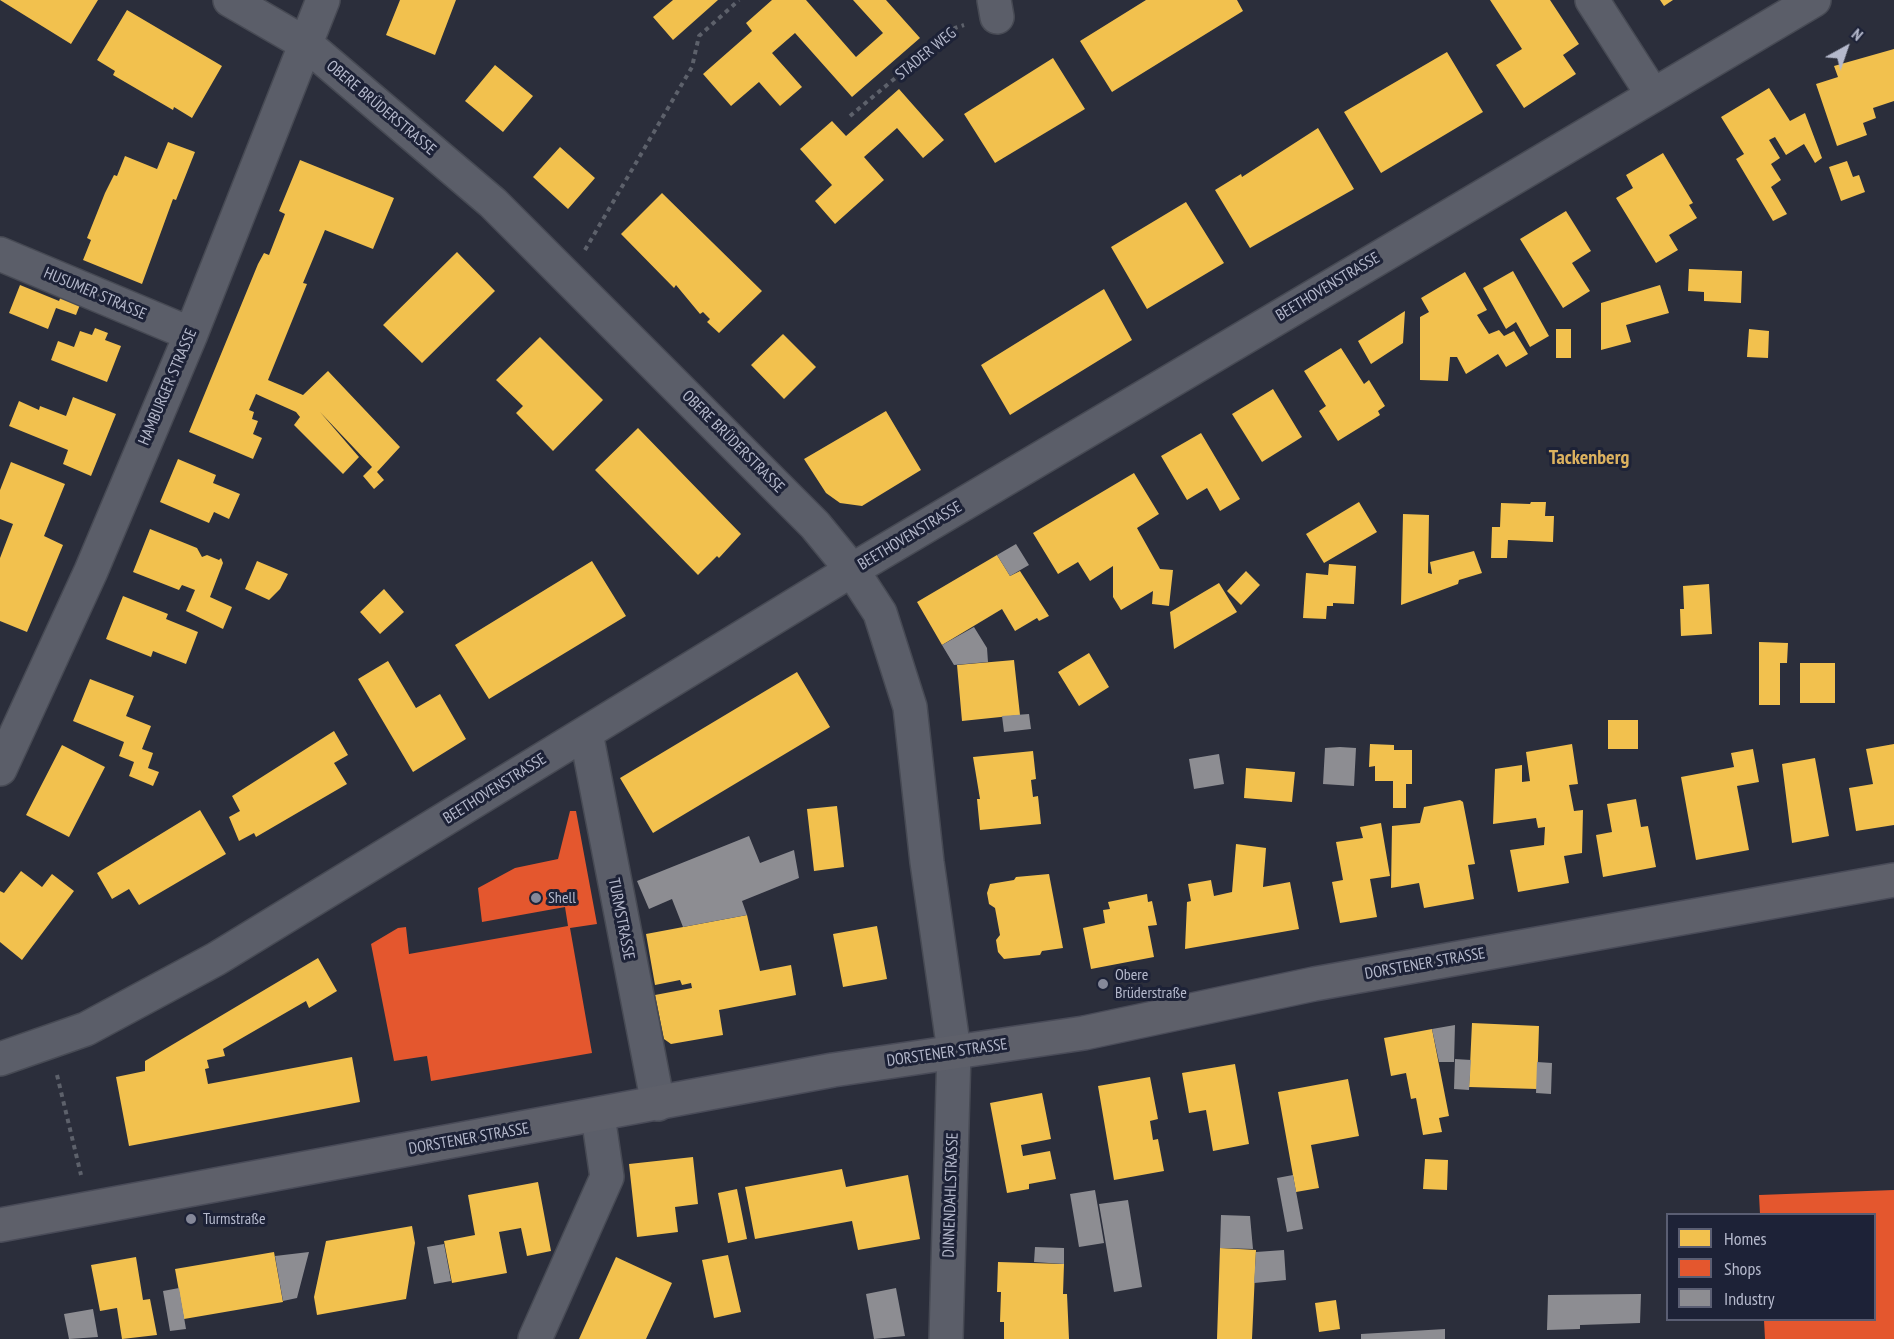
<!DOCTYPE html>
<meta charset="utf-8">
<style>
body{margin:0}
#map{position:relative;width:1894px;height:1339px;overflow:hidden;background:#2b2e3b;font-family:"PT Sans Narrow",sans-serif}
canvas{display:block}
.legend{position:absolute;left:1666px;top:1213px;width:210px;height:108px;box-sizing:border-box;background:#1d2237;border:2px solid #5a5e73;margin:0;padding:8px 10px;list-style:none;font-size:18px;color:#b5b9cc}
.legend li{display:flex;align-items:center;gap:12px;height:30px}
.legend b{width:30px;border:2px solid #5a5e73}
.north{position:absolute;left:1816px;top:18px;width:60px;height:60px;-webkit-text-stroke:4px #1d2237;paint-order:stroke;rotate:40deg;font-size:16px;font-weight:700;line-height:24px;text-align:center;color:#b5b9cc}
.north::after{content:'';display:block;margin:auto;width:21px;height:27px;background:#b5b9cc;clip-path:polygon(50% 0,100% 100%,50% 72%,0 100%)}
</style>
<div id="map">
<canvas width="1894" height="1339"></canvas>
<ul class="legend">
<li><b style="height:16px;background:#f2c14e"></b>Homes</li>
<li><b style="height:16px;background:#e4572e"></b>Shops</li>
<li><b style="height:16px;background:#8d8d92"></b>Industry</li>
</ul>
<div class="north">N</div>
</div>
<script>
const ctx = document.querySelector('canvas').getContext('2d');
ctx.lineJoin = 'round';
function paint(path, color) {
  ctx.fillStyle = color;
  ctx.fill(path, 'evenodd');
}
function toPath(rows) {
  const path = new Path2D();
  for (const r of rows) {
    path.moveTo(r[0], r[1]);
    for (let i = 2; i < r.length; i += 2) path.lineTo(r[i], r[i + 1]);
  }
  return path;
}
function strokePath(path, color, width, dash) {
  ctx.strokeStyle = color;
  ctx.lineWidth = width;
  ctx.lineCap = dash ? 'butt' : 'round';
  ctx.setLineDash(dash || []);
  ctx.stroke(path);
}
function write(font, color, halo, rows, align = 'center') {
  ctx.font = font + ' "PT Sans Narrow",sans-serif';
  ctx.lineWidth = 6;
  ctx.setLineDash([]);
  ctx.textBaseline = 'middle';
  ctx.strokeStyle = halo;
  ctx.fillStyle = color;
  for (const [text, x, y, turn = 0] of rows) {
    ctx.save();
    ctx.translate(x, y);
    ctx.rotate((+turn || 0) * Math.PI / 180);
    ctx.textAlign = isNaN(turn) ? turn : align;
    if (halo) ctx.strokeText(text, 0, 0);
    ctx.fillText(text, 0, 0);
    ctx.restore();
  }
}
paint(toPath([
 [0,0,98,0,71,44],
 [400,0,456,0,435,55,386,35],
 [673,0,718,0,673,40,653,17],
 [772,0,806,0,856,57,883,33,853,0,886,0,920,38,852,97,795,33,772,53,802,87,780,106,759,82,731,106,703,74,752,31,746,23],
 [1237,0,1243,11,1112,92,1080,41,1146,0],
 [1490,0,1550,0,1579,44,1563,55,1576,74,1524,108,1496,65,1522,49],
 [1660,0,1673,0,1664,6],
 [127,10,222,66,192,118,174,107,173,110,113,75,115,71,97,60],
 [1894,49,1894,101,1873,108,1876,118,1863,123,1867,135,1837,146,1816,84,1838,77,1834,66],
 [1447,52,1483,112,1381,173,1344,112],
 [1053,58,1085,109,995,163,964,114],
 [495,65,533,96,503,132,465,101],
 [1769,88,1790,121,1805,113,1822,158,1815,163,1804,144,1786,155,1775,137,1769,140,1780,158,1771,164,1781,180,1771,187,1787,214,1773,221,1736,159,1744,154,1721,117],
 [899,89,944,140,923,158,897,128,864,157,884,180,835,224,815,201,832,185,800,149,832,121,846,136],
 [1318,128,1354,189,1250,248,1215,190,1241,174,1242,177],
 [168,142,195,152,176,200,173,199,142,284,83,260,91,240,87,238,105,193,114,175,117,176,125,156,157,169],
 [560,147,595,178,568,209,533,177],
 [1663,153,1693,203,1689,205,1697,218,1669,235,1678,250,1656,263,1616,198,1633,188,1626,175],
 [300,160,394,198,373,249,325,230,303,283,307,284,268,380,303,395,328,371,400,447,377,472,384,480,374,489,363,476,372,467,320,412,359,457,343,474,294,425,300,417,296,412,256,394,249,410,254,412,252,419,258,421,253,434,262,438,253,459,189,432,258,264,264,253,269,255,285,214,279,211],
 [1847,161,1853,177,1859,175,1865,192,1841,201,1829,167],
 [662,193,762,291,719,333,707,322,710,319,703,312,700,314,676,285,674,288,621,234],
 [1186,202,1224,263,1147,309,1111,247],
 [1566,211,1591,251,1572,263,1590,291,1563,308,1520,239],
 [457,252,495,291,422,363,383,325],
 [1689,269,1742,271,1741,303,1704,301,1704,292,1688,291],
 [1513,271,1549,336,1530,347,1516,322,1506,329,1483,288],
 [1465,272,1487,310,1477,315,1489,334,1499,330,1504,336,1514,331,1528,354,1506,367,1498,354,1466,374,1457,357,1450,357,1448,381,1420,380,1420,317,1429,312,1421,298],
 [20,285,59,301,62,294,81,302,76,315,56,308,48,329,9,313],
 [1660,285,1669,313,1626,325,1631,342,1601,350,1601,303],
 [1104,289,1132,340,1010,415,981,365],
 [1405,311,1403,343,1371,364,1358,341],
 [95,328,108,333,105,340,121,346,107,382,51,360,58,341,74,347,80,331,92,335],
 [1556,329,1571,329,1571,358,1556,358],
 [1749,329,1769,331,1768,358,1747,357],
 [783,334,816,367,784,399,751,365],
 [540,337,603,400,553,451,516,413,523,406,496,380],
 [1341,348,1364,384,1369,380,1385,406,1378,411,1380,415,1338,441,1319,411,1326,406,1304,371],
 [1273,389,1302,437,1262,462,1232,414],
 [73,397,116,414,91,476,63,464,68,450,9,426,19,401,39,410,40,406,66,416],
 [886,411,921,470,862,506,840,503,826,493,804,459],
 [638,428,741,534,719,558,717,556,698,575,595,470],
 [1201,433,1240,499,1220,511,1207,488,1187,500,1161,456],
 [178,459,216,475,213,483,240,494,229,519,214,512,209,523,160,502],
 [11,462,65,484,44,536,63,545,27,632,0,621,0,558,13,524,0,519,0,490],
 [1134,473,1159,514,1137,528,1160,569,1173,570,1169,606,1152,604,1153,591,1121,610,1113,597,1113,566,1090,581,1078,562,1058,574,1033,533],
 [1359,502,1377,532,1324,563,1306,534],
 [1531,502,1546,502,1545,516,1554,516,1553,542,1508,540,1507,558,1491,558,1492,527,1500,527,1501,503,1530,504],
 [1403,514,1429,515,1428,573,1432,574,1430,562,1474,551,1482,573,1459,580,1458,584,1401,605],
 [150,529,197,548,202,557,207,555,219,560,221,558,223,563,210,597,232,607,223,629,186,611,195,590,182,585,179,590,133,572],
 [997,555,1010,576,1020,571,1049,616,1039,621,1037,618,1015,631,1002,609,942,645,917,602],
 [257,561,288,574,280,589,269,600,245,589],
 [592,561,626,616,489,699,455,645],
 [1329,564,1356,566,1354,604,1333,603,1333,606,1327,606,1326,619,1303,618,1306,573,1328,575],
 [1246,571,1260,585,1241,605,1227,591],
 [1219,583,1237,612,1174,649,1170,612],
 [1709,584,1712,634,1681,636,1680,609,1684,609,1683,586],
 [384,589,404,612,380,634,360,612],
 [123,596,168,614,166,619,198,632,186,664,153,651,151,657,106,639],
 [1759,642,1788,643,1787,663,1780,663,1780,705,1759,705],
 [1089,653,1109,687,1079,706,1058,672],
 [1014,660,1020,715,962,721,957,665],
 [388,661,416,708,440,694,466,739,413,772,358,679],
 [1800,663,1835,663,1835,703,1800,703],
 [797,672,830,727,653,833,620,778],
 [90,679,134,696,126,716,151,726,142,749,153,753,148,768,159,772,153,786,129,776,134,762,119,756,124,742,73,721],
 [1608,720,1638,720,1638,749,1608,749],
 [334,731,348,755,334,763,347,784,256,837,254,833,239,841,229,817,240,811,232,796],
 [1370,744,1394,745,1394,750,1412,750,1412,784,1406,784,1406,808,1393,808,1393,781,1375,781,1375,766,1369,767],
 [1572,744,1578,784,1569,785,1574,811,1583,810,1582,853,1564,856,1569,883,1518,892,1510,850,1544,845,1545,827,1538,828,1536,818,1493,824,1495,769,1522,765,1522,782,1530,781,1526,752],
 [1894,744,1894,825,1856,831,1849,788,1873,784,1866,749],
 [62,745,105,767,69,837,26,815],
 [1753,749,1759,782,1737,786,1749,850,1696,860,1681,777,1734,767,1731,753],
 [1033,751,1036,779,1031,780,1033,797,1038,796,1041,824,980,830,977,799,980,799,973,757],
 [1815,758,1829,836,1792,843,1782,764],
 [1246,768,1295,772,1292,802,1244,798],
 [1636,799,1641,827,1648,826,1656,867,1603,877,1596,835,1612,832,1607,804],
 [1460,800,1463,802,1475,864,1468,865,1474,899,1424,908,1419,883,1391,888,1392,826,1420,823,1424,807],
 [837,806,844,867,814,871,807,809],
 [200,810,226,854,139,905,129,889,112,899,97,873],
 [1381,823,1390,876,1370,879,1377,917,1340,923,1332,882,1343,880,1336,842,1363,838,1360,827],
 [1236,844,1266,848,1263,887,1290,882,1299,929,1185,949,1187,902,1191,901,1188,884,1211,880,1214,896,1232,892],
 [21,871,42,887,52,874,74,891,22,960,0,942,0,891,4,893],
 [1049,874,1063,948,1042,951,1040,955,1004,959,998,952,996,940,1000,935,995,908,989,904,987,893,990,884,1014,880,1016,877],
 [1147,894,1148,902,1152,901,1157,925,1148,926,1154,957,1091,969,1083,928,1105,923,1103,910,1110,909,1108,902],
 [747,915,760,971,791,965,796,995,719,1010,723,1035,671,1044,664,1039,655,995,692,988,691,983,682,985,680,980,655,985,646,934],
 [877,926,887,979,843,987,833,934],
 [318,958,337,991,309,1008,306,1001,223,1049,225,1056,207,1060,209,1068,205,1069,208,1084,352,1057,360,1102,129,1146,116,1077,145,1071,145,1061],
 [1472,1023,1539,1026,1537,1089,1469,1087],
 [1432,1029,1449,1116,1439,1118,1442,1132,1423,1135,1416,1098,1411,1099,1406,1073,1391,1076,1384,1038],
 [1235,1064,1249,1144,1213,1151,1206,1110,1189,1113,1182,1073],
 [1150,1077,1158,1119,1150,1121,1153,1140,1158,1139,1164,1171,1114,1180,1098,1086],
 [1348,1079,1359,1136,1311,1145,1319,1188,1296,1192,1278,1092],
 [1042,1093,1051,1139,1021,1145,1023,1156,1050,1151,1056,1179,1029,1184,1029,1189,1007,1193,990,1103],
 [693,1157,698,1204,675,1207,678,1232,637,1237,629,1164],
 [1425,1159,1448,1160,1447,1190,1423,1189],
 [842,1169,846,1187,908,1175,920,1239,858,1250,852,1221,755,1239,745,1187],
 [538,1182,551,1251,527,1256,521,1228,499,1232,507,1273,452,1283,444,1241,475,1235,468,1195],
 [737,1189,747,1239,728,1243,718,1193],
 [412,1226,415,1243,406,1299,317,1315,314,1297,326,1241],
 [1220,1248,1256,1250,1252,1339,1217,1339],
 [274,1252,283,1302,184,1319,175,1269],
 [728,1255,741,1312,714,1318,702,1260],
 [136,1257,143,1300,150,1299,157,1335,122,1339,117,1308,100,1311,91,1265],
 [616,1257,672,1283,646,1339,579,1339],
 [998,1262,1064,1264,1063,1294,1067,1294,1069,1339,1004,1339,1004,1322,1000,1322,1001,1292,997,1292],
 [1336,1300,1340,1329,1319,1332,1315,1303]
]), '#f2c14e');
paint(toPath([
 [570,811,576,811,597,924,570,928,592,1053,431,1081,427,1056,394,1061,371,944,398,928,406,927,409,954,568,926,565,907,482,922,478,888,515,868,558,859],
 [1894,1190,1894,1339,1765,1339,1764,1320,1874,1320,1874,1214,1760,1214,1759,1195]
]), '#e4572e');
paint(toPath([
 [1016,544,1029,565,1010,576,997,555],
 [974,627,987,648,988,662,954,665,942,645],
 [1029,714,1031,729,1004,732,1002,716],
 [1340,747,1356,748,1354,786,1323,784,1325,748],
 [1219,754,1224,784,1194,789,1189,759],
 [749,836,760,863,794,850,799,878,742,901,747,915,683,927,672,899,649,909,637,881],
 [1455,1025,1454,1062,1439,1062,1432,1029],
 [1455,1059,1471,1060,1469,1090,1454,1089],
 [1537,1062,1552,1063,1551,1094,1536,1093],
 [1293,1175,1303,1229,1287,1232,1277,1178],
 [1095,1190,1104,1243,1079,1247,1070,1194],
 [1128,1200,1142,1287,1114,1292,1099,1204],
 [1221,1215,1250,1216,1253,1249,1220,1248],
 [444,1244,451,1281,434,1284,427,1247],
 [1035,1247,1064,1248,1064,1264,1034,1262],
 [1284,1250,1286,1280,1254,1283,1256,1252],
 [309,1252,297,1298,283,1301,275,1256],
 [179,1288,186,1329,170,1331,163,1291],
 [896,1288,905,1336,874,1339,866,1294],
 [1641,1294,1640,1323,1580,1325,1580,1329,1547,1330,1548,1295],
 [93,1309,98,1337,69,1339,64,1314],
 [1445,1329,1445,1339,1361,1339,1361,1334]
]), '#8d8d92');
const minor = toPath([
 [230,0,306,44,493,203,815,525,852,570,880,613,910,707,927,862,954,1051,946,1339],
 [994,0,997,17],
 [1592,0,1653,95],
 [0,254,191,334],
 [586,733,658,1104],
 [0,769,91,571,191,334,323,0],
 [0,1059,86,1029,216,959,852,570,1814,0],
 [535,1339,607,1177,598,1116]
]);
const major = toPath([
 [0,1225,833,1070,1084,1033,1314,984,1894,880]
]);
strokePath(minor, '#474a54', 36);
strokePath(major, '#494b58', 36);
strokePath(toPath([
 [850,116,955,28,964,25],
 [585,250,692,67,699,36,739,0],
 [57,1075,81,1175]
]), '#5d616b', 4, [4.5, 4.5]);
strokePath(minor, '#5b5e69', 33);
strokePath(major, '#5e606a', 33);
for (const [x, y, r, color] of [
 [536,898,6,"#858899"],
 [1103,984,6,"#858899"],
 [191,1219,6,"#858899"]
]) {
  const dot = new Path2D();
  dot.arc(x, y, r, 0, 2 * Math.PI);
  ctx.fillStyle = color;
  ctx.fill(dot);
  strokePath(dot, '#1d2237', 2);
}
write('16px', '#b5b9cc', '#1d2237', [
 ["STADER WEG",926,54,-39],
 ["OBERE BRÜDERSTRASSE",381,108,40],
 ["BEETHOVENSTRASSE",1328,287,-31],
 ["HUSUMER STRASSE",95,294,23],
 ["HAMBURGER STRASSE",168,387,-67],
 ["OBERE BRÜDERSTRASSE",733,442,45],
 ["BEETHOVENSTRASSE",910,536,-31],
 ["BEETHOVENSTRASSE",495,789,-32],
 ["TURMSTRASSE",621,919,79],
 ["DORSTENER STRASSE",1425,964,-10],
 ["DORSTENER STRASSE",947,1053,-8],
 ["DORSTENER STRASSE",469,1139,-10],
 ["DINNENDAHLSTRASSE",951,1195,-88]
]);
write('16px', '#b5b9cc', '#1d2237', [
 ["Shell",548,898],
 ["Obere",1115,975],
 ["Brüderstraße",1115,993],
 ["Turmstraße",203,1219]
], 'left');
write('bold 20px', '#ddb25f', '#1d2237', [
 ["Tackenberg",1589,458]
]);
</script>
